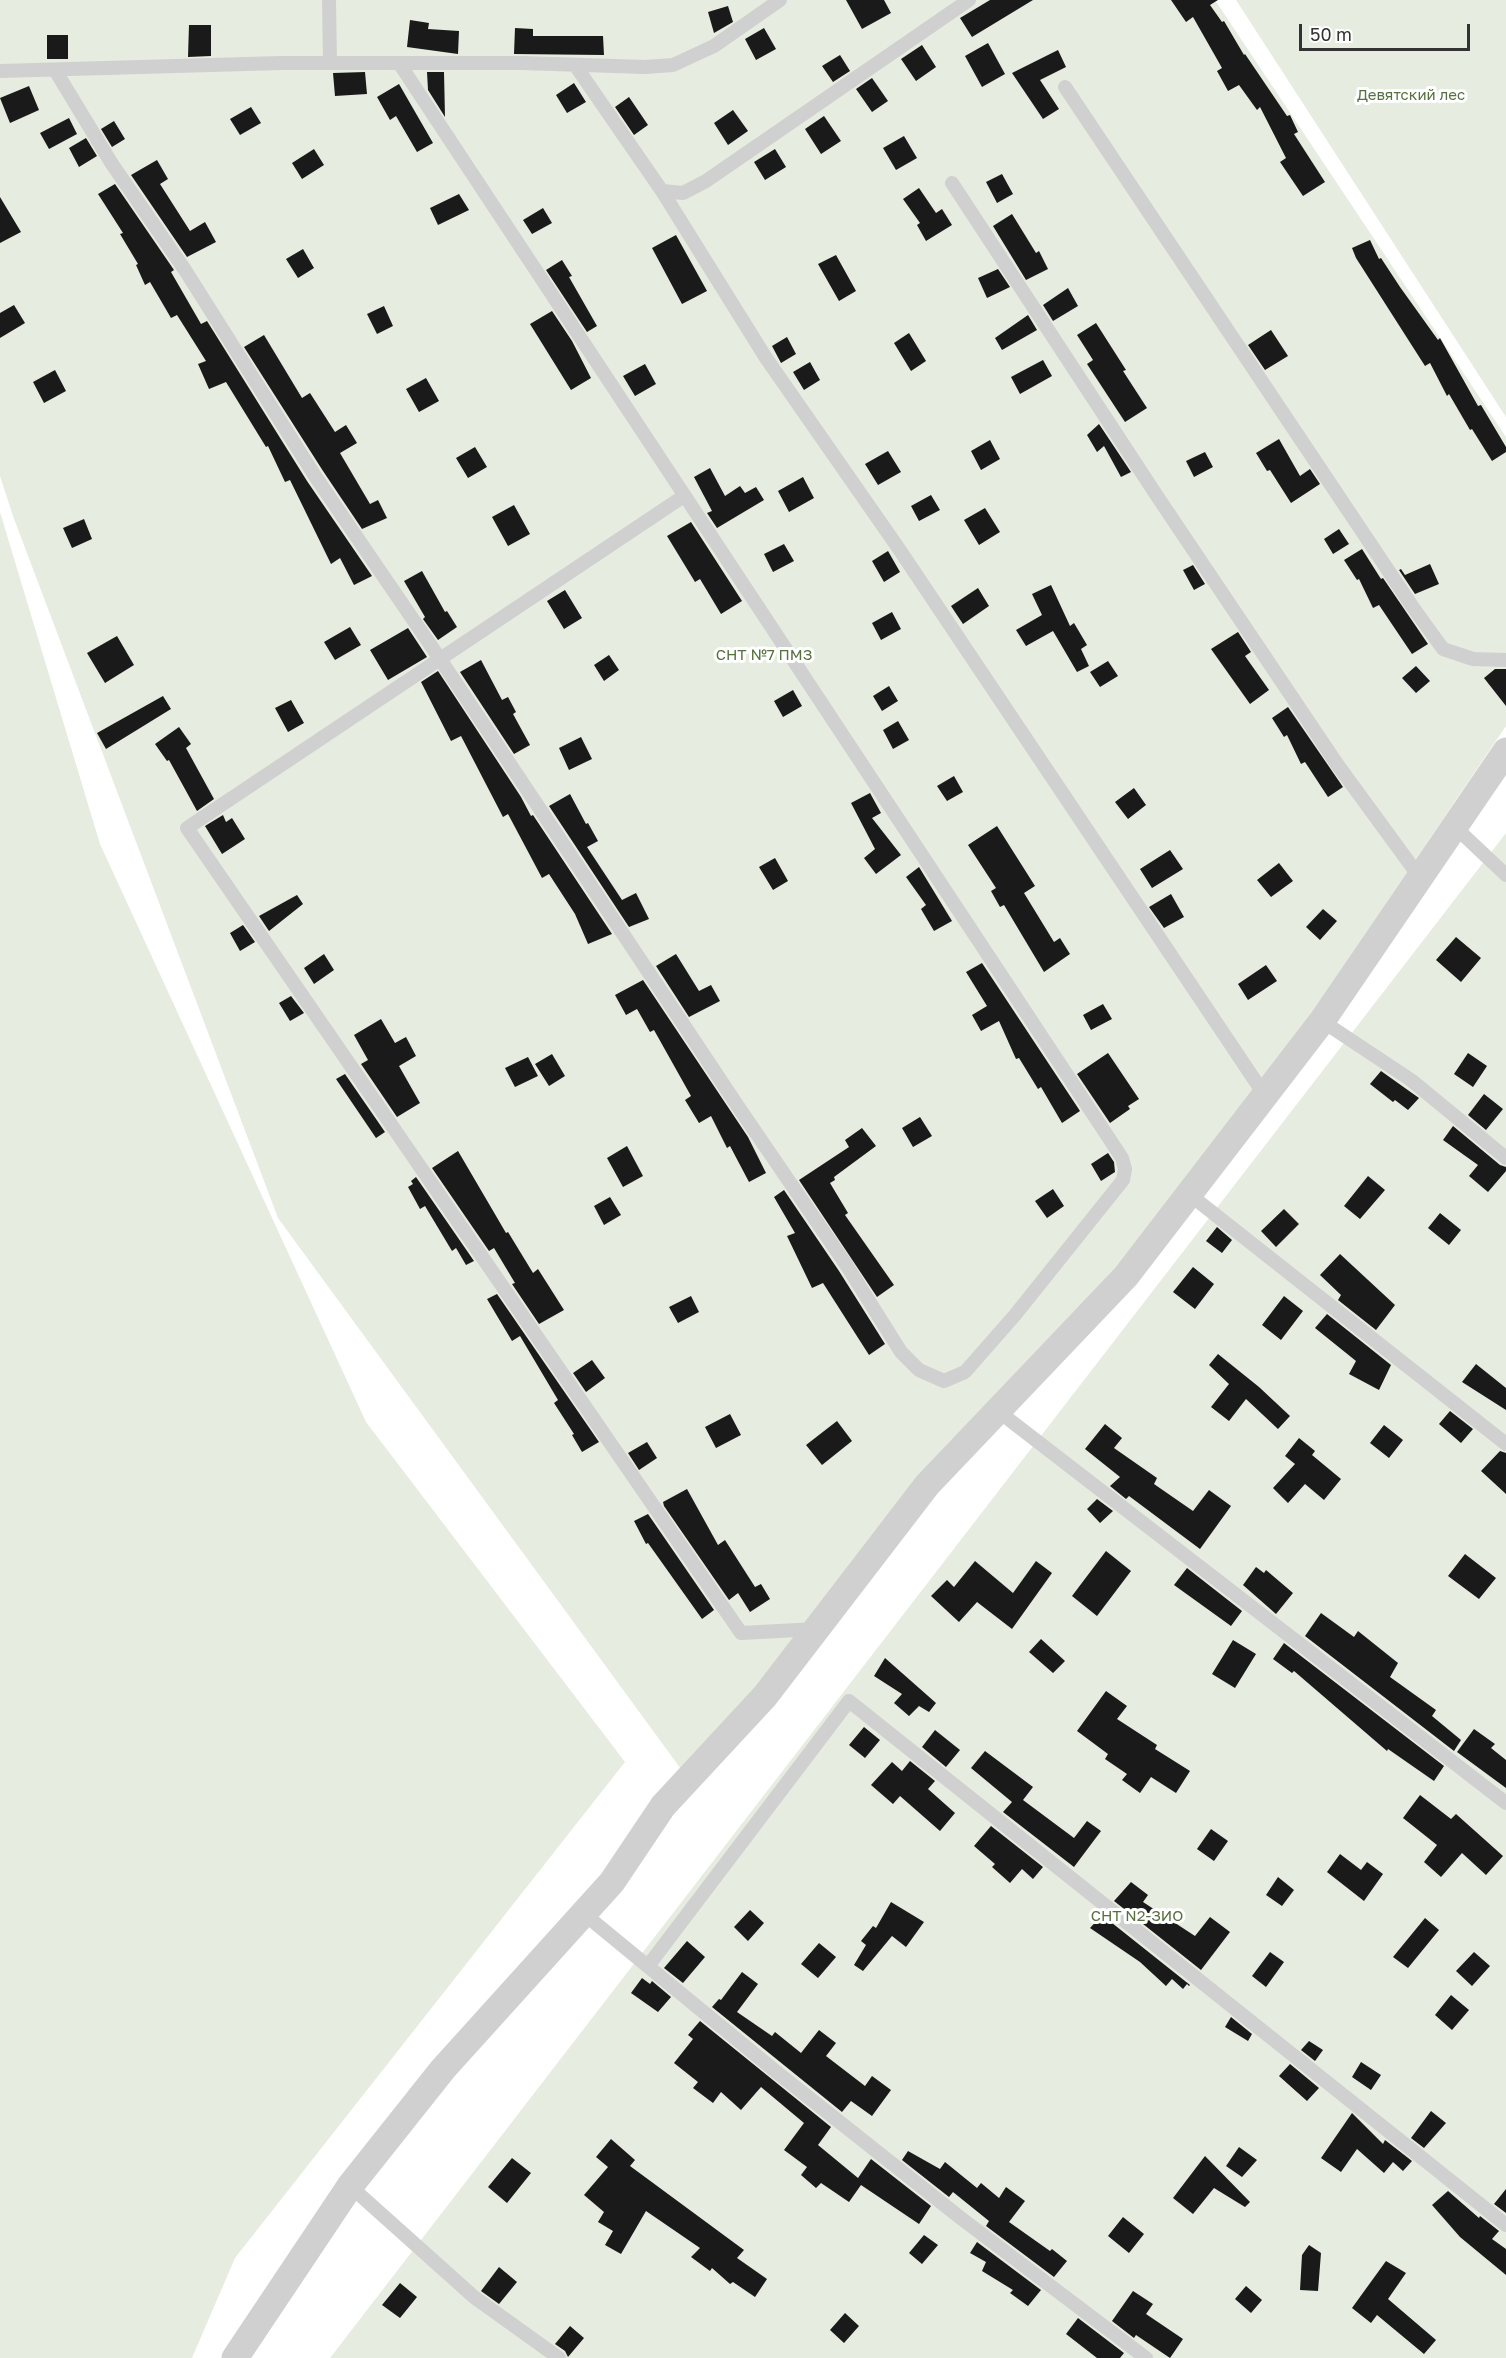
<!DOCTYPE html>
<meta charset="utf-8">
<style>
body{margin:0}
#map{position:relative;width:1506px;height:2358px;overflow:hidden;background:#fff;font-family:"Golos Text",sans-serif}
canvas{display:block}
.scale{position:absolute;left:1299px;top:24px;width:171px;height:27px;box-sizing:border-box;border:3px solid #333;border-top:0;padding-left:8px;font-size:18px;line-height:21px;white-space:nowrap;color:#333;-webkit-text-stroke:4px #fff;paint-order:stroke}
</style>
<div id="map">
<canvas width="1506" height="2358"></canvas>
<div class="scale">50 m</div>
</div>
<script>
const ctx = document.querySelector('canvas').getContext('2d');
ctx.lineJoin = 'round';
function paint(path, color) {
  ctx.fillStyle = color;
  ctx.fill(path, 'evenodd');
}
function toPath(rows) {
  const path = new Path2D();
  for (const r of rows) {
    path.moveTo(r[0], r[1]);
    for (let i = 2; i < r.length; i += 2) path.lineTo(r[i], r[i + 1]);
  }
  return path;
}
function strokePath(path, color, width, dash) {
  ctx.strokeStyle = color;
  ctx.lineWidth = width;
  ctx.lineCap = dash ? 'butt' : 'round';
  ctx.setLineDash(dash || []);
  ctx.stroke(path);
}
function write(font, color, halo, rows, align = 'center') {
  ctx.font = font + ' "Golos Text",sans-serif';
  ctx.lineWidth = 6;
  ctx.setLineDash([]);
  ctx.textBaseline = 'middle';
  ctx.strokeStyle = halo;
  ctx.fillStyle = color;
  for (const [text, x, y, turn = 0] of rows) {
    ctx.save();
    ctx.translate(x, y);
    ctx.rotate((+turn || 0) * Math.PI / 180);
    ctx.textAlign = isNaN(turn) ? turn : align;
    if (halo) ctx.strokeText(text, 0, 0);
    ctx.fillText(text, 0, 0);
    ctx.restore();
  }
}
paint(toPath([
 [0,0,1215,0,1506,437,1506,726,1189,1194,689,1780,278,1218,13,516,0,476],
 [1236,0,1506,0,1506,417],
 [0,512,100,844,366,1422,625,1762,235,2258,192,2358,0,2358],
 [1506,833,1506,2358,330,2358,1037,1441]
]), '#e6ecdf');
paint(toPath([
 [846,0,884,0,891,13,862,29],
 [990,0,1033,0,972,37,960,18],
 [1171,0,1218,0,1210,5,1222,22,1224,21,1244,55,1245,54,1287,116,1290,115,1298,132,1294,134,1325,182,1303,196,1280,162,1286,158,1260,107,1257,110,1239,85,1228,91,1217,71,1222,68,1193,17,1186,22],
 [728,6,733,22,714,33,708,12],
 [410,20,429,23,428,29,459,31,458,54,407,47],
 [189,25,211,25,211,56,188,57],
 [515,28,533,29,533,36,603,36,604,55,514,54],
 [764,28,776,49,756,60,745,39],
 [47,35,68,35,68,59,47,59],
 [988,43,1005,74,982,87,965,56],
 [922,45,936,67,916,81,901,59],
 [1058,50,1066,67,1040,80,1059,109,1043,119,1012,73],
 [840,55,850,71,833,82,822,66],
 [365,72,367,94,335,96,333,73],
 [427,72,444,72,445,117,428,90],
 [872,78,888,101,872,112,856,89],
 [574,83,586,102,567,113,556,95],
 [399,84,433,143,417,152,396,116,390,120,377,97],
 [29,86,39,110,10,123,0,98],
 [629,97,648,125,634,135,615,107],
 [251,107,261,123,240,135,230,119],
 [733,110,748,131,728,145,714,123],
 [824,116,841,141,821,154,805,129],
 [69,118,77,134,49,149,40,133],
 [114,121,125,139,112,147,101,129],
 [904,136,917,158,896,170,883,148],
 [86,138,97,156,79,167,69,148],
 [314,149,324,165,302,179,292,163],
 [775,149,786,167,765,180,754,162],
 [157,160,168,179,160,184,190,231,205,222,216,242,187,257,131,175],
 [1002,174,1013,194,997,203,986,182],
 [115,184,174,270,171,272,201,324,207,321,307,481,372,576,354,585,340,558,331,564,290,480,285,482,268,446,266,447,226,382,209,389,198,364,206,361,177,315,171,318,150,282,145,285,136,265,138,264,120,234,123,233,98,194],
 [919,188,936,213,942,209,952,225,926,241,917,225,920,223,903,199],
 [459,194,469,210,438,225,430,208],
 [0,197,21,232,0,243],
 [543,208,552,223,532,234,523,220],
 [1012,214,1036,253,1039,251,1048,269,1026,280,993,226],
 [676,235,707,291,682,304,652,248],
 [1370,240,1379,259,1381,258,1400,287,1438,340,1440,338,1478,406,1481,405,1506,447,1506,452,1492,461,1472,429,1470,430,1449,394,1447,396,1430,363,1425,366,1356,258,1352,248],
 [303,249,314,268,298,278,286,259],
 [836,255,856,291,839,301,818,264],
 [562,260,572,276,569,277,597,326,587,332,546,270],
 [998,269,1010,287,987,298,978,278],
 [1068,288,1078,306,1053,321,1043,305],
 [14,305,25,323,0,338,0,313],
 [384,306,393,326,377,334,367,314],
 [552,311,572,341,591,378,571,390,530,324],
 [1028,315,1037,330,1002,350,995,338],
 [1096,323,1126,370,1123,371,1147,408,1125,422,1087,364,1093,360,1077,335],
 [1271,330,1288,356,1265,370,1248,345],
 [909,333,926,361,911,371,894,343],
 [264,335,302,398,310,393,335,432,346,425,357,443,340,453,370,504,378,500,387,518,362,529,323,471,244,347],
 [787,337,796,354,781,363,772,346],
 [1043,360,1052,376,1020,394,1011,377],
 [810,362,820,380,804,390,793,372],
 [645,364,656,384,635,396,623,376],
 [55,370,66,391,44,403,33,382],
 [426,378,439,401,419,412,406,389],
 [1099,424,1131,472,1121,477,1104,446,1097,452,1087,435],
 [1279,439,1300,476,1310,469,1320,484,1291,503,1270,470,1267,471,1256,453],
 [990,440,1000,459,981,470,971,451],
 [475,447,487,467,468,478,456,458],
 [888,451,901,472,878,485,865,464],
 [1205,452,1213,467,1194,477,1186,461],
 [710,468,725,496,740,486,745,493,756,487,764,500,717,528,707,513,712,511,694,477],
 [803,477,814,498,789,512,778,491],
 [931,495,940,510,919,521,911,506],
 [514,505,530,534,508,546,492,517],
 [985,508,1000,532,979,545,964,520],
 [84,519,92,539,72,548,63,528],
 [691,522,742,601,721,614,700,579,695,582,667,536],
 [1339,529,1349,544,1333,554,1324,539],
 [784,544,794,561,773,572,764,554],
 [1362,549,1381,579,1383,578,1428,644,1412,654,1379,605,1373,608,1359,579,1357,580,1344,560],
 [888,551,900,572,884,582,872,561],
 [1430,564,1439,584,1415,594,1399,570,1401,569,1405,575],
 [1193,565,1205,584,1194,590,1183,570],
 [422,571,445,612,447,611,457,627,438,640,423,619,425,617,404,581],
 [1051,585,1070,626,1074,623,1087,645,1081,649,1089,666,1077,672,1053,631,1026,646,1016,630,1042,615,1032,594],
 [978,588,989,606,963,624,951,606],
 [565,590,582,618,564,629,547,601],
 [892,612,901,629,881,640,872,623],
 [350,627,361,645,335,660,324,642],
 [408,628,427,657,388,680,370,650],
 [1238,632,1251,652,1245,656,1269,690,1250,704,1211,649],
 [117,636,134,665,105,683,87,653],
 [609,655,619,670,604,681,594,665],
 [481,660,502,700,508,697,516,712,513,714,530,745,514,754,460,672],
 [1108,661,1118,676,1100,687,1090,672],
 [1416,666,1430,681,1416,693,1402,678],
 [1495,669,1506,669,1506,706,1484,678],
 [438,671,521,797,531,816,533,815,612,934,588,944,575,914,549,874,542,878,508,814,503,817,461,736,451,741,421,682],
 [889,686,898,701,882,711,873,696],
 [793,690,802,706,783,717,774,701],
 [163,696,171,709,106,749,97,733],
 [291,700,304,723,288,732,275,708],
 [1288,707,1343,787,1328,797,1305,762,1301,764,1287,735,1284,737,1272,718],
 [898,721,909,740,893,749,883,730],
 [179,727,191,744,186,748,214,799,197,811,169,760,167,761,155,744],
 [581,737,592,759,569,770,559,748],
 [954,776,963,792,947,801,937,786],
 [1134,788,1146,805,1128,819,1115,802],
 [870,793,881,813,872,818,901,855,876,874,864,858,875,849,851,803],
 [570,794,586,824,588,823,598,841,587,847,622,900,636,893,649,919,629,927,549,806],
 [223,815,226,822,232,818,245,839,222,854,205,826],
 [997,826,1035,886,1024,893,1054,942,1060,938,1070,954,1044,972,1004,905,1000,907,991,891,996,888,968,845],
 [1170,850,1183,869,1152,888,1140,869],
 [775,858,788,881,773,890,759,867],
 [1279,863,1293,881,1271,897,1257,880],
 [919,867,952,921,934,931,921,909,926,905,906,877],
 [1171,894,1184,917,1164,928,1149,907],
 [297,895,303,904,269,931,259,916],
 [1323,909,1337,921,1320,940,1306,927],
 [243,925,255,942,240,951,230,933],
 [1456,937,1481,958,1461,982,1436,960],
 [324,954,334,970,314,984,304,968],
 [676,954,699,991,711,985,720,1001,689,1017,656,966],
 [982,963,1080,1111,1062,1123,1041,1087,1038,1089,1019,1058,1016,1059,999,1021,981,1031,972,1015,987,1006,966,972],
 [1266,965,1277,981,1248,1000,1238,984],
 [643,980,748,1137,766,1173,749,1182,730,1146,727,1148,711,1116,699,1123,685,1100,691,1096,654,1030,650,1032,637,1009,626,1015,615,995],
 [291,996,304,1013,290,1021,279,1003],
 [1103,1004,1112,1019,1091,1030,1083,1015],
 [381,1019,395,1043,406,1037,416,1056,399,1066,420,1103,397,1117,361,1064,368,1060,354,1035],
 [1108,1053,1139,1099,1128,1106,1130,1109,1110,1123,1077,1074],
 [1468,1053,1487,1066,1473,1087,1454,1074],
 [552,1054,565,1076,549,1086,535,1064],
 [528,1057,538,1076,515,1087,505,1068],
 [1381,1071,1419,1098,1408,1110,1395,1100,1393,1102,1370,1084],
 [345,1074,385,1132,376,1138,336,1079],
 [1484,1094,1503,1109,1486,1130,1468,1115],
 [920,1117,932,1136,913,1147,902,1128],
 [1453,1126,1500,1165,1506,1167,1506,1171,1488,1192,1469,1176,1478,1165,1443,1140],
 [862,1128,876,1146,834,1177,835,1180,830,1183,848,1213,845,1215,894,1285,877,1297,799,1180,849,1147,845,1140],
 [627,1146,643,1176,623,1187,607,1158],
 [458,1151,506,1233,508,1232,533,1273,538,1269,564,1310,539,1324,512,1284,515,1283,494,1248,489,1251,432,1168],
 [1108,1153,1114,1162,1115,1172,1101,1181,1091,1164],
 [1368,1176,1385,1190,1360,1219,1344,1206],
 [416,1177,474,1261,466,1265,456,1248,452,1251,425,1206,420,1209,408,1187,413,1184,411,1181],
 [1053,1189,1064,1206,1047,1218,1035,1201],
 [784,1190,839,1271,885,1344,869,1355,823,1283,812,1288,787,1236,795,1233,774,1197],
 [610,1197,621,1215,604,1225,594,1206],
 [1284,1209,1299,1224,1276,1247,1261,1231],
 [1440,1213,1461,1230,1449,1245,1428,1228],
 [1217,1227,1232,1240,1222,1253,1206,1241],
 [1340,1254,1395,1305,1376,1330,1338,1300,1341,1295,1320,1275],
 [1193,1267,1214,1284,1195,1309,1173,1292],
 [497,1294,599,1442,582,1452,572,1435,574,1434,554,1403,558,1400,520,1336,512,1341,487,1299],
 [691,1296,699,1312,678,1323,669,1307],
 [1284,1296,1303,1311,1281,1340,1262,1325],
 [1327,1314,1391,1365,1379,1390,1349,1374,1356,1361,1315,1328],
 [1218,1354,1259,1387,1290,1416,1278,1429,1246,1399,1229,1421,1211,1407,1229,1384,1209,1365],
 [592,1360,605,1378,586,1392,573,1373],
 [1476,1364,1506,1388,1506,1410,1462,1382],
 [1450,1411,1473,1429,1461,1443,1439,1424],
 [730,1414,741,1435,716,1448,705,1427],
 [837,1421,852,1441,822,1465,806,1445],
 [1105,1424,1122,1438,1114,1448,1157,1478,1154,1484,1193,1511,1209,1490,1231,1506,1200,1549,1129,1496,1126,1499,1110,1486,1120,1477,1085,1449],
 [1384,1425,1403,1440,1389,1458,1370,1443],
 [1299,1438,1315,1451,1312,1455,1341,1479,1324,1500,1305,1484,1288,1503,1273,1488,1295,1464,1285,1456],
 [647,1442,657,1458,639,1470,628,1453],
 [1500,1451,1506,1453,1506,1494,1481,1471],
 [687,1489,718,1545,725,1540,755,1587,761,1584,770,1599,750,1612,738,1593,729,1600,664,1506,663,1502],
 [1097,1499,1113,1511,1100,1523,1087,1509],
 [648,1514,714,1610,702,1619,648,1543,646,1544,634,1521],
 [1106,1551,1131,1571,1097,1616,1072,1596],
 [1465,1554,1496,1578,1479,1599,1448,1576],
 [975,1561,1013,1593,1036,1561,1052,1573,1012,1629,977,1602,959,1622,931,1596,947,1580,954,1587],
 [1256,1567,1264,1573,1266,1570,1293,1593,1276,1614,1243,1585],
 [1187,1568,1242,1611,1231,1626,1174,1585],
 [1321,1613,1354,1637,1358,1631,1398,1663,1390,1677,1436,1710,1432,1716,1461,1740,1454,1751,1305,1636],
 [1041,1639,1065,1661,1053,1673,1029,1652],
 [1233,1640,1256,1654,1235,1688,1212,1674],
 [1284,1643,1444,1766,1434,1781,1388,1749,1387,1751,1294,1671,1292,1673,1273,1659],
 [885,1658,936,1703,929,1712,919,1706,909,1716,894,1703,902,1694,874,1676],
 [1106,1691,1127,1706,1117,1719,1157,1745,1155,1749,1190,1771,1176,1793,1151,1777,1140,1793,1122,1780,1127,1774,1105,1759,1108,1754,1077,1731],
 [864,1727,880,1740,865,1758,849,1745],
 [1474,1729,1495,1744,1491,1748,1506,1760,1506,1788,1457,1752],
 [935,1730,960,1750,946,1767,922,1747],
 [985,1751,1033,1787,1023,1800,1074,1838,1087,1821,1101,1831,1074,1867,1003,1812,1012,1802,971,1768],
 [910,1761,935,1781,928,1789,955,1813,940,1831,900,1796,893,1804,871,1785,892,1762,902,1771],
 [1420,1795,1451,1819,1456,1814,1503,1856,1486,1875,1462,1853,1441,1877,1424,1862,1437,1845,1403,1818],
 [991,1826,1043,1867,1033,1879,1022,1869,1010,1883,992,1867,995,1864,974,1846],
 [1211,1829,1228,1841,1214,1861,1197,1849],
 [1340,1854,1361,1870,1367,1862,1383,1874,1364,1901,1327,1872],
 [1278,1877,1294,1890,1282,1906,1266,1895],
 [1131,1882,1148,1895,1143,1902,1195,1936,1210,1917,1230,1932,1201,1970,1114,1901],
 [891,1902,924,1922,906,1947,892,1936,863,1971,854,1965,866,1945,861,1941,873,1926,876,1928],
 [750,1910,764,1923,748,1941,734,1927],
 [1102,1915,1190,1985,1189,1986,1187,1984,1183,1989,1172,1979,1166,1986,1140,1962,1090,1928],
 [1425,1918,1439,1930,1408,1968,1393,1957],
 [687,1941,705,1957,683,1983,664,1968],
 [819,1943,836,1957,818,1978,801,1964],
 [1270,1952,1284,1962,1266,1987,1252,1976],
 [1474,1952,1490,1966,1472,1986,1456,1971],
 [742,1972,758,1984,737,2012,772,2036,775,2032,801,2053,819,2030,836,2043,826,2056,865,2086,872,2076,891,2090,872,2116,851,2101,842,2112,712,2007,719,1999,721,2000],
 [642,1978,650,1984,652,1981,671,1997,658,2012,631,1993],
 [1451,1995,1469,2010,1452,2030,1435,2015],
 [1231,2017,1252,2034,1248,2041,1225,2027],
 [700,2021,831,2127,818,2145,858,2178,871,2159,931,2206,919,2224,861,2185,849,2202,821,2183,816,2188,801,2175,807,2167,784,2150,804,2123,761,2087,741,2110,721,2092,713,2103,693,2088,698,2082,674,2063,693,2039,688,2035],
 [1309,2041,1323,2050,1315,2061,1301,2050],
 [1361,2062,1381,2075,1371,2090,1352,2077],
 [1290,2064,1319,2088,1307,2101,1279,2076],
 [1431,2111,1446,2123,1424,2148,1411,2138],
 [1352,2113,1383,2144,1385,2140,1412,2161,1403,2171,1393,2162,1384,2173,1357,2149,1341,2172,1321,2158],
 [611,2139,635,2160,630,2166,744,2250,737,2258,767,2279,755,2297,733,2282,730,2284,712,2268,710,2271,691,2257,700,2248,646,2211,621,2254,605,2245,613,2231,598,2222,604,2212,584,2195,608,2167,596,2157],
 [1239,2147,1257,2160,1242,2177,1226,2166],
 [908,2151,940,2169,945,2162,977,2188,981,2183,999,2198,1006,2187,1025,2201,1009,2222,1050,2251,1052,2249,1067,2261,1054,2277,986,2226,989,2221,953,2192,949,2197,902,2160],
 [1205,2156,1250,2202,1245,2207,1214,2188,1193,2214,1173,2198],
 [512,2158,531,2173,507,2203,488,2187],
 [1506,2189,1506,2213,1494,2204],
 [1448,2191,1479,2218,1480,2216,1499,2231,1492,2239,1506,2249,1506,2275,1460,2237,1432,2205],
 [1123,2217,1144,2234,1129,2253,1108,2236],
 [924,2235,938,2245,922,2264,909,2253],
 [977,2242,1041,2290,1028,2306,1010,2293,1013,2290,982,2271,986,2262,970,2253],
 [1309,2245,1321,2253,1318,2291,1300,2290,1302,2255],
 [1386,2261,1406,2273,1388,2299,1436,2340,1424,2354,1377,2315,1371,2323,1352,2308],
 [499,2267,517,2282,499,2304,481,2291],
 [400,2283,417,2297,400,2318,382,2305],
 [1246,2286,1262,2300,1251,2313,1235,2299],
 [1133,2291,1153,2304,1146,2314,1183,2339,1170,2358,1136,2335,1134,2338,1112,2321],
 [845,2313,859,2326,844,2343,830,2330],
 [1078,2318,1124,2353,1120,2358,1097,2358,1066,2334],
 [570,2326,584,2338,568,2357,565,2351,555,2344]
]), '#1a1a1a');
strokePath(toPath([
 [329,0,330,63],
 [575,65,662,191,766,358,899,549,1260,1088],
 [55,70,112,164,185,270,315,476,440,659,737,1105,847,1266,901,1352,919,1370,944,1381,965,1372,1015,1315,1123,1180,1125,1169,1122,1158,399,63],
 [0,71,281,63,522,63,645,67,673,65,714,46,780,0],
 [1065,87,1412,606,1443,649,1473,659,1506,660],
 [952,183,1157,496,1337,764,1421,879],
 [662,191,683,193,706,181,969,0],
 [684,496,187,828,741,1633,816,1629],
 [1455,827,1506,875],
 [1322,1021,1411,1080,1506,1158],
 [1189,1194,1506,1444],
 [998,1411,1506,1803],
 [583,1913,774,2070,962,2219,1146,2358],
 [648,1966,849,1701,1506,2225],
 [350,2186,474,2297,559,2358]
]), '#d0d0d0', 14);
strokePath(toPath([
 [235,2358,350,2186,443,2069,612,1882,663,1806,765,1696,927,1485,1126,1276,1322,1021,1506,751]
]), '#d0d0d0', 27);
write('15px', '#56703f', '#fff', [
 ["Девятский лес",1411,95],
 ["СНТ №7 ПМЗ",764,655],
 ["СНТ N2-ЗИО",1137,1916]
]);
</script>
